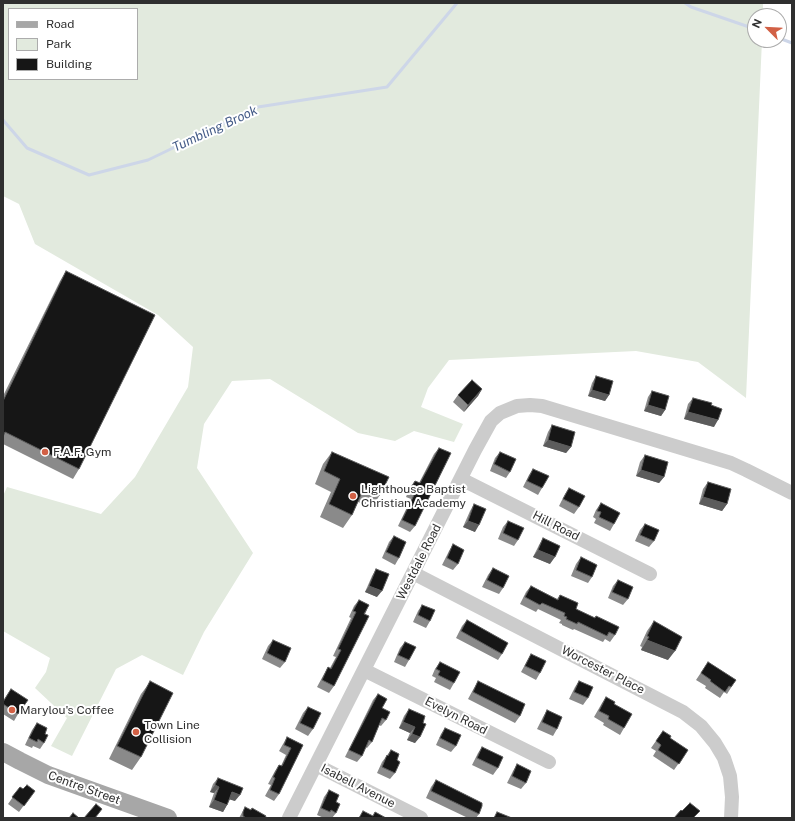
<!DOCTYPE html>
<style>
body{margin:0}
#map{position:relative;width:795px;height:821px;overflow:hidden;background:#fff;font-family:"Public Sans",sans-serif}
canvas{display:block}
.frame{position:absolute;inset:0;border:4px solid #2f2f2f;pointer-events:none}
.legend{position:absolute;left:8px;top:8px;width:130px;height:72px;box-sizing:border-box;background:#fff;border:1px solid #acacac;margin:0;padding:5px 7px;list-style:none;font-size:12px;color:#2f2f2f}
.legend li{display:flex;align-items:center;gap:8px;height:20px}
.legend b{width:20px;border:1px solid #acacac}
.north{position:absolute;left:747px;top:8px;width:40px;height:40px;box-sizing:border-box;background:#fff;border:1px solid #acacac;border-radius:50%;rotate:294deg;font-size:11px;font-weight:700;line-height:16px;text-align:center;color:#2f2f2f}
.north::after{content:'';display:block;margin:auto;width:14px;height:18px;background:#d26045;clip-path:polygon(50% 0,100% 100%,50% 72%,0 100%)}
</style>
<div id="map">
<canvas width="795" height="821"></canvas>
<div class="frame"></div>
<ul class="legend">
<li><b style="height:5px;background:#a7a7a7"></b>Road</li>
<li><b style="height:11px;background:#e2eade"></b>Park</li>
<li><b style="height:11px;background:#161616"></b>Building</li>
</ul>
<div class="north">N</div>
</div>
<script>
const ctx = document.querySelector('canvas').getContext('2d');
ctx.lineJoin = 'round';
function paint(path, color) {
  ctx.fillStyle = color;
  ctx.fill(path, 'evenodd');
}
function toPath(rows) {
  const path = new Path2D();
  for (const r of rows) {
    path.moveTo(r[0], r[1]);
    for (let i = 2; i < r.length; i += 2) path.lineTo(r[i], r[i + 1]);
  }
  return path;
}
function strokePath(path, color, width, dash) {
  ctx.strokeStyle = color;
  ctx.lineWidth = width;
  ctx.lineCap = dash ? 'butt' : 'round';
  ctx.setLineDash(dash || []);
  ctx.stroke(path);
}
function write(font, color, halo, rows, align = 'center') {
  ctx.font = font + ' "Public Sans",sans-serif';
  ctx.lineWidth = 4;
  ctx.setLineDash([]);
  ctx.textBaseline = 'middle';
  ctx.strokeStyle = halo;
  ctx.fillStyle = color;
  for (const [text, x, y, turn = 0] of rows) {
    ctx.save();
    ctx.translate(x, y);
    ctx.rotate((+turn || 0) * Math.PI / 180);
    ctx.textAlign = isNaN(turn) ? turn : align;
    if (halo) ctx.strokeText(text, 0, 0);
    ctx.fillText(text, 0, 0);
    ctx.restore();
  }
}
paint(toPath([
 [3,3,763,3,763,16,755,16,755,40,762,40,746,398,698,362,636,351,449,360,428,388,421,407,463,424,454,442,414,431,395,441,358,433,270,379,232,381,204,424,197,468,253,553,204,632,183,675,142,655,116,669,72,756,51,746,67,718,35,688,46,672,50,658,3,631,3,496,7,487,101,514,135,477,188,387,193,347,158,315,35,244,19,204,3,196],
 [9,9,137,9,137,79,9,79]
]), '#e2eade');
strokePath(toPath([
 [685,3,691,7,755,29],
 [779,38,792,43],
 [3,120,27,148,89,175,148,160,258,107,387,87,457,3]
]), '#cdd6e8', 3);
strokePath(toPath([
 [461,479,650,574],
 [413,573,683,712,701,726,715,743,724,758,730,776,732,797,731,818],
 [364,670,549,762],
 [316,765,421,818],
 [289,818,475,450,491,421,500,413,517,406,530,405,542,406,731,463,746,470,792,493]
]), '#ccc', 14);
strokePath(toPath([
 [3,752,20,761,48,775,168,818]
]), '#a7a7a7', 18);
paint(toPath([
 [66,271,79,469,73,479,3,444,3,396,60,281],
 [596,376,609,395,605,401,588,396,592,383],
 [482,389,478,396,464,412,453,402,458,395],
 [652,391,665,410,661,416,644,411,648,397],
 [693,398,711,405,714,427,684,419,688,404],
 [552,425,571,447,566,453,543,446,548,432],
 [439,448,415,526,410,532,398,526,411,499,406,497,410,487,415,481,419,483,434,454],
 [332,452,380,495,371,508,358,502,352,515,343,528,320,517,331,492,315,484,323,464],
 [500,452,510,472,506,478,490,471,495,458],
 [645,455,664,477,659,483,636,476,640,462],
 [533,469,542,488,538,495,523,487,529,475],
 [708,482,727,504,722,511,699,504,703,489],
 [569,488,579,507,574,514,559,506,565,494],
 [601,503,614,524,610,531,594,523,596,519,593,517,596,510],
 [474,504,475,532,463,527,470,511],
 [508,521,518,540,514,546,498,539,503,527],
 [645,524,654,541,649,547,635,541,640,530],
 [394,536,399,558,395,565,382,558,389,542],
 [543,538,550,564,533,557,539,545],
 [453,544,458,564,453,570,442,565,449,551],
 [581,557,592,577,588,583,571,576,576,564],
 [493,568,503,588,499,594,482,587,488,575],
 [376,569,377,597,365,592,372,576],
 [618,580,628,599,623,605,608,598,613,586],
 [531,586,557,599,560,595,576,609,595,618,596,616,615,635,610,642,605,639,603,642,574,629,573,630,562,625,562,624,559,623,561,620,538,609,536,612,520,604,526,592],
 [359,600,369,605,334,686,329,693,317,687,324,674,328,667,330,668,336,657,333,656,351,618,349,617,354,606],
 [422,605,430,621,426,628,413,622,418,611],
 [467,620,502,654,498,660,456,638,462,626],
 [654,621,668,660,641,650,642,647,640,646,647,631],
 [273,640,285,662,280,668,262,659,268,646],
 [405,642,409,660,405,667,394,662,400,648],
 [531,654,540,673,536,680,521,672,527,661],
 [440,662,454,683,450,690,434,682,436,678,432,676,435,669],
 [708,662,736,680,727,694,724,692,720,698,705,688,706,686,696,680],
 [478,681,520,716,515,723,468,699,474,688],
 [579,681,588,698,583,705,569,699,575,687],
 [150,682,141,757,132,770,109,759,141,694],
 [11,689,18,714,14,721,3,714,3,701],
 [378,694,386,720,381,726,379,725,372,742,367,748,365,747,362,756,357,762,345,757,373,700],
 [606,697,614,704,624,728,620,735,603,725,604,723,594,717,602,703],
 [308,707,313,729,308,736,295,729,303,713],
 [409,709,423,723,415,743,407,740,410,733,399,728,404,716],
 [547,710,557,729,553,736,537,729,543,717],
 [37,723,45,734,44,743,40,749,33,746,32,748,25,745,32,730],
 [445,728,456,746,451,752,436,745,441,734],
 [663,731,670,738,688,750,674,770,653,756,656,751,651,748],
 [287,737,303,745,279,794,274,801,265,796,271,785,268,784,275,771,279,765,281,766,286,755,279,751],
 [482,747,498,768,493,775,472,765,478,753],
 [391,750,397,760,395,773,390,779,377,773,382,762],
 [517,764,526,783,521,789,507,783,513,771],
 [218,778,235,801,230,799,227,805,223,812,209,807,214,793,210,792,213,784],
 [436,780,479,814,476,818,468,818,426,798,431,787],
 [20,787,23,789,30,797,19,812,8,804],
 [329,790,336,802,336,813,332,818,329,818,327,817,326,818,324,818,317,815,324,797],
 [245,807,265,818,239,818]
]), '#8a8a8a');
paint(toPath([
 [482,389,478,396,464,412,468,405],
 [592,390,609,395,605,401,588,396],
 [648,405,665,410,661,416,644,411],
 [688,412,718,420,714,427,684,419],
 [548,440,571,447,566,453,543,446],
 [641,470,664,477,659,483,636,476],
 [703,497,727,504,722,511,699,504],
 [468,521,479,525,475,532,463,527],
 [538,550,555,557,550,564,533,557],
 [369,586,382,591,377,597,365,592],
 [647,640,675,651,668,660,641,650],
 [403,722,415,727,410,733,399,728],
 [412,734,420,737,415,743,407,740],
 [215,785,219,787,214,793,210,792],
 [232,792,240,795,235,801,228,799],
 [214,800,227,805,223,812,209,807]
]), '#5c5c5c');
const building = toPath([
 [66,271,155,315,79,469,5,432,3,437,3,401,66,271],
 [596,376,613,381,609,395,592,390,596,376],
 [472,380,482,389,468,405,458,395,472,380],
 [652,391,669,396,665,410,648,405,652,391],
 [693,398,712,403,711,405,722,409,718,420,688,412,693,398],
 [552,425,575,432,571,447,548,440,552,425],
 [439,448,451,453,415,526,402,520,415,493,410,490,415,481,420,483,439,448],
 [332,452,389,477,380,495,364,488,352,515,329,504,340,479,324,471,332,452],
 [500,452,516,459,510,472,494,464,500,452],
 [645,455,668,462,664,477,641,470,645,455],
 [533,469,549,476,542,488,527,481,533,469],
 [708,482,731,489,727,504,703,497,708,482],
 [569,488,585,496,579,507,563,499,569,488],
 [601,503,620,513,614,524,599,517,601,512,597,511,601,503],
 [474,504,486,509,479,525,468,521,474,504],
 [508,521,524,528,518,540,503,533,508,521],
 [645,524,659,530,654,541,640,535,645,524],
 [394,536,406,542,399,558,386,552,394,536],
 [543,538,560,546,555,557,538,550,543,538],
 [453,544,464,550,458,564,447,558,453,544],
 [581,557,597,565,592,577,576,570,581,557],
 [493,568,509,576,503,588,487,580,493,568],
 [376,569,389,574,382,591,369,586,376,569],
 [618,580,633,587,628,599,612,592,618,580],
 [531,586,558,600,560,595,578,603,576,609,595,618,596,616,619,627,615,635,609,632,607,636,578,622,577,624,566,619,567,617,564,616,565,613,542,603,540,605,525,597,531,586],
 [359,600,369,605,364,614,369,616,334,686,322,680,328,667,331,669,341,650,338,649,356,612,353,611,359,600],
 [422,605,435,610,430,621,418,615,422,605],
 [467,620,508,643,502,654,461,631,467,620],
 [654,621,682,637,675,651,647,640,649,637,647,636,654,621],
 [273,640,291,648,285,662,267,653,273,640],
 [405,642,416,647,409,660,398,655,405,642],
 [531,654,546,661,540,673,525,666,531,654],
 [440,662,460,672,454,683,438,675,440,671,436,669,440,662],
 [708,662,736,680,731,687,729,686,725,692,710,681,711,680,701,673,708,662],
 [150,681,173,693,141,757,117,746,150,681],
 [478,681,525,704,520,716,473,692,478,681],
 [579,681,593,687,588,698,574,692,579,681],
 [11,689,28,700,18,714,3,704,3,702,11,689],
 [378,694,387,699,382,708,390,712,386,720,382,718,372,742,369,740,362,756,349,750,378,694],
 [606,697,615,702,614,704,632,714,624,728,608,719,609,716,599,711,606,697],
 [308,707,321,713,313,729,300,723,308,707],
 [409,709,425,716,423,723,426,724,420,737,412,734,415,727,403,722,409,709],
 [547,710,562,717,557,729,542,722,547,710],
 [37,723,47,728,45,734,48,735,44,743,38,739,37,742,29,738,37,723],
 [445,728,461,735,456,746,440,738,445,728],
 [663,731,671,736,670,738,688,750,679,764,658,750,661,745,656,741,663,731],
 [287,737,303,745,279,794,270,790,275,778,273,777,279,765,282,766,291,748,284,745,287,737],
 [482,747,503,757,498,768,477,758,482,747],
 [391,750,399,754,397,760,400,762,395,773,382,767,387,755,388,756,391,750],
 [517,764,531,771,526,783,512,776,517,764],
 [218,778,243,788,240,795,232,792,227,805,214,800,219,787,215,785,218,778],
 [436,780,482,803,482,806,479,814,431,791,436,780],
 [27,785,35,791,24,806,12,797,20,787,23,789,27,785],
 [329,790,339,795,336,802,340,804,336,813,331,810,330,812,321,808,329,790],
 [690,803,700,811,693,818,674,818,681,810,682,811,690,803],
 [96,804,102,809,95,818,84,818,96,804],
 [245,807,251,810,252,808,266,816,265,818,246,818,243,816,243,812,245,807],
 [363,811,373,816,375,812,386,818,359,818,363,811],
 [497,812,512,818,494,818,497,812],
 [73,813,79,818,69,818,73,813]
]);
paint(building, '#161616');
strokePath(building, '#5c5c5c', 1);
for (const [x, y, r, color] of [
 [45,452,4,"#d26045"],
 [353,496,4,"#d26045"],
 [12,710,4,"#d26045"],
 [136,732,4,"#d26045"]
]) {
  const dot = new Path2D();
  dot.arc(x, y, r, 0, 2 * Math.PI);
  ctx.fillStyle = color;
  ctx.fill(dot);
  strokePath(dot, '#fff', 1.5);
}
write('12px', '#2f2f2f', '#fff', [
 ["F.A.F. Gym",53,452],
 ["Lighthouse Baptist",361,489],
 ["Christian Academy",361,503],
 ["Marylou's Coffee",20,710],
 ["Town Line",144,725],
 ["Collision",144,739]
], 'left');
write('12px', '#2f2f2f', '#fff', [
 ["Hill Road",556,526,27],
 ["Westdale Road",419,562,-63],
 ["Worcester Place",603,670,27],
 ["Evelyn Road",456,716,27],
 ["Isabell Avenue",358,786,27],
 ["Centre Street",84,788,20]
]);
write('italic 13px', '#455c88', '#fff', [
 ["Tumbling Brook",215,129,-25]
]);
</script>
